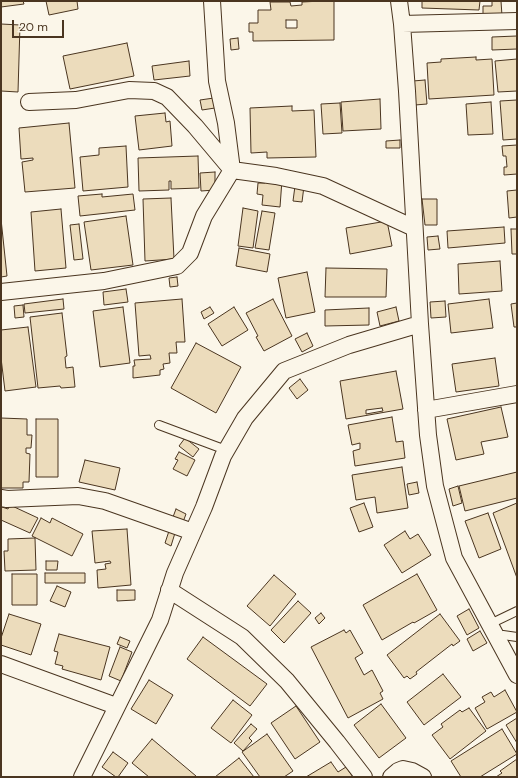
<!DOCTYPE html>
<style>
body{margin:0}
#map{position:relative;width:518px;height:778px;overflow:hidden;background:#fbf6e9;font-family:"DM Sans",sans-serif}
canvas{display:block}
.frame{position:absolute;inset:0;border:2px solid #4a3520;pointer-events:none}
.scale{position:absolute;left:12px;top:20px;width:52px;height:18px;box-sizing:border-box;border:2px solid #4a3520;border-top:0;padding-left:5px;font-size:12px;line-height:14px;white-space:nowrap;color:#4a3520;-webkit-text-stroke:3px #fbf6e9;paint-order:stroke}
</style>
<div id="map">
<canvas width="518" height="778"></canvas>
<div class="frame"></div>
<div class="scale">20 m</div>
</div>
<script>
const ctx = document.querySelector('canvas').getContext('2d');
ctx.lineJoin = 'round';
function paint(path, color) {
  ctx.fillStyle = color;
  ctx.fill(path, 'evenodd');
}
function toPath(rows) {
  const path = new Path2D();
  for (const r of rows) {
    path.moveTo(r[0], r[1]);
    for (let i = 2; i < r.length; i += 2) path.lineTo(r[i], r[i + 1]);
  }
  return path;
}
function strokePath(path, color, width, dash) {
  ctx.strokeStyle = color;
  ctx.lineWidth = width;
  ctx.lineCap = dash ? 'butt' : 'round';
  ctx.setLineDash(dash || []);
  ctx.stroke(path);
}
const building = toPath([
 [1,1,23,1,24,4,1,7,1,1],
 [46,1,77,1,78,9,49,15,46,1],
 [322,1,334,1,334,40,253,41,253,32,249,32,249,23,258,23,258,10,271,10,270,2,290,2,291,6,302,5,302,2,322,1],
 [286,20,297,20,297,28,286,28,286,20],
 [422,1,480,1,479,10,422,8,422,1],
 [492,1,501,1,502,16,483,17,483,6,492,6,492,1],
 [1,24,20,25,18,92,1,91,1,24],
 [517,36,517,49,492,50,492,37,517,36],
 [238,38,239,49,231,50,230,39,238,38],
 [127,43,134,76,70,89,63,56,127,43],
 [476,57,476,60,492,59,494,95,429,99,427,63,441,62,441,59,476,57],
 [517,59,517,91,498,92,495,61,517,59],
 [189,61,190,76,154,80,152,66,189,61],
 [425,80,427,104,415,105,413,81,425,80],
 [214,98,215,108,202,110,200,100,214,98],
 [380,99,381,129,343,131,341,102,380,99],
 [517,100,517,139,503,140,500,101,517,100],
 [491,102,493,134,468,135,466,104,491,102],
 [340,103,342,133,323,134,321,104,340,103],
 [292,106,292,111,314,110,316,157,267,158,267,152,251,153,250,108,292,106],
 [165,113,166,122,170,121,172,146,139,150,135,116,165,113],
 [69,123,75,188,25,192,22,162,33,160,33,158,21,159,19,128,69,123],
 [400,140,400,148,386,148,386,141,400,140],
 [517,145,517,174,504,175,504,167,507,167,506,156,503,156,502,146,517,145],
 [126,146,128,187,83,191,80,157,99,155,99,148,126,146],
 [198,156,199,188,171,189,171,181,169,181,169,190,139,191,138,158,198,156],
 [215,172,215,190,201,191,200,173,215,172],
 [266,179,282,180,280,207,262,205,263,195,257,194,258,183,265,183,266,179],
 [295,186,304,186,302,202,293,201,295,186],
 [517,190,517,217,509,218,507,191,517,190],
 [102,194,102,197,133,194,135,210,80,216,78,196,102,194],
 [171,198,174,259,145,261,143,199,171,198],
 [422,199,437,199,437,225,425,225,422,199],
 [243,208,258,211,253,248,238,246,243,208],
 [61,209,66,268,35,271,31,212,61,209],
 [262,211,275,213,269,250,255,248,262,211],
 [126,216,133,265,91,270,84,222,126,216],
 [1,219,7,276,1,277,1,219],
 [387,221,392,246,350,254,346,228,387,221],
 [79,224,83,259,74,260,70,225,79,224],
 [504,227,505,243,448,248,447,231,504,227],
 [511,229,517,229,517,254,512,254,511,229],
 [438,236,440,249,428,250,427,237,438,236],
 [239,248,270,254,267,272,236,266,239,248],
 [500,261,502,291,459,294,458,264,500,261],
 [326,268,387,269,386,297,325,297,326,268],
 [307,272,315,312,286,318,278,278,307,272],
 [177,277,178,286,170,287,169,278,177,277],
 [126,289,128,302,104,305,103,292,126,289],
 [63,299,64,309,25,313,24,304,63,299],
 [182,299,185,342,176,342,177,353,169,353,170,363,163,364,164,369,160,370,160,375,133,378,133,366,135,366,134,360,151,359,150,355,139,356,135,303,182,299],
 [273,299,292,336,264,351,256,337,258,336,246,313,273,299],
 [489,299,493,328,451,333,448,304,489,299],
 [445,301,446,317,431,318,430,302,445,301],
 [517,303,517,327,514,327,511,304,517,303],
 [23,305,24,317,15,318,14,306,23,305],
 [123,307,130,363,100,367,93,311,123,307],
 [210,307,214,313,204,319,201,312,210,307],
 [234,307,248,330,222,346,208,324,234,307],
 [396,307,399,321,380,326,377,312,396,307],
 [369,308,369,325,325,326,325,310,369,308],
 [62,313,67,356,65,357,66,368,73,367,75,387,61,388,60,386,38,388,30,317,62,313],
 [28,327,36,387,5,391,1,358,1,330,28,327],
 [307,333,313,346,302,352,295,339,307,333],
 [196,343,241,367,216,413,171,388,196,343],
 [495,358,499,386,456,392,452,364,495,358],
 [396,371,403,409,346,419,340,381,396,371],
 [382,408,383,411,366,414,366,410,382,408],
 [300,379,308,390,297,399,289,388,300,379],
 [501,407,508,437,481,442,484,454,456,460,447,419,501,407],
 [392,417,396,442,403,441,405,458,355,466,353,451,360,449,360,443,352,445,348,425,392,417],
 [1,418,27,419,27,435,32,435,31,448,26,448,26,453,30,454,29,482,23,482,23,488,1,488,1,418],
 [36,419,58,419,58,477,36,477,36,419],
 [185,438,199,449,193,457,179,446,185,438],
 [179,452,195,460,187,476,173,469,178,460,175,459,179,452],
 [85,460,120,468,115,490,79,482,85,460],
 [402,467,408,508,377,513,375,497,356,500,352,475,402,467],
 [517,472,517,498,465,511,459,486,517,472],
 [417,482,419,493,409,495,407,484,417,482],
 [458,486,462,503,453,506,449,489,458,486],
 [364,503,373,527,359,532,350,508,364,503],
 [517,503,517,578,493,513,517,503],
 [10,505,38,518,30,533,1,520,1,510,2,507,8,509,10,505],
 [176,509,186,514,183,522,173,517,176,509],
 [488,513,501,549,479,558,465,521,488,513],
 [41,518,50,523,52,518,83,534,72,556,32,536,41,518],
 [127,529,131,585,98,588,97,570,106,569,105,564,111,563,110,561,95,563,92,531,127,529],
 [169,531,175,533,171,546,165,543,169,531],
 [405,531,410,539,418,534,431,555,402,573,384,545,405,531],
 [35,538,36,570,5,571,4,551,8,551,8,539,35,538],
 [46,561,58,561,57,570,46,570,46,561],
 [45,573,85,573,85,583,45,583,45,573],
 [12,574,37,574,37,605,12,605,12,574],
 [417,574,437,610,414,623,413,622,382,640,363,605,417,574],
 [274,575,296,594,270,626,247,606,274,575],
 [57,586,71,592,65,607,50,601,57,586],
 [117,590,135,590,135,600,117,601,117,590],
 [298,601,311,613,284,643,271,630,298,601],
 [469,609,479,628,467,635,457,616,469,609],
 [321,613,325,618,319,624,315,618,321,613],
 [9,614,41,624,31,655,1,645,1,638,9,614],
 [440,614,460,641,453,646,452,644,416,672,417,674,410,679,407,676,404,678,387,655,440,614],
 [344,630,346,633,350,630,363,653,355,658,364,675,372,670,383,691,380,693,383,699,348,718,311,647,344,630],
 [480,631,487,643,473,651,467,639,480,631],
 [59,634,110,647,101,680,62,669,63,666,55,664,58,652,54,651,59,634],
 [120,637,130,641,127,648,117,644,120,637],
 [203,637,267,684,250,706,187,659,203,637],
 [120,647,132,652,121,681,109,676,120,647],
 [443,674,461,697,424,725,407,702,443,674],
 [149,680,173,695,156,724,131,709,149,680],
 [505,690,517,712,487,729,475,708,485,702,482,697,491,692,494,697,505,690],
 [233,700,252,715,231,743,211,728,233,700],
 [381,704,406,738,379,758,354,725,381,704],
 [296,706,320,742,295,759,271,723,296,706],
 [469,708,486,731,450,759,432,735,443,727,441,724,460,710,462,712,469,708],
 [517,718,517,743,506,725,517,718],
 [251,724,257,729,249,738,252,741,243,751,234,743,251,724],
 [502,729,517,754,480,777,461,777,451,761,502,729],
 [267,734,293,771,284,777,260,777,242,752,267,734],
 [152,739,196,776,195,777,149,777,132,763,152,739],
 [113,752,128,763,118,777,116,777,102,767,113,752],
 [239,758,254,777,215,777,239,758],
 [517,759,517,777,496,777,502,773,500,771,517,759],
 [331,762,338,772,346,767,353,777,306,777,331,762]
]);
paint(building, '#ecdcbc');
strokePath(building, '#4a3520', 1);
const lane = toPath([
 [159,425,226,450],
 [490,624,517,611],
 [497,637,503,635,517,637]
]);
const street = toPath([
 [399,1,402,24,407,91,420,324,428,435,435,486,454,558,517,675],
 [402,24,517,21],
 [29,102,76,100,129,90,154,91,167,97,195,126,232,170,276,176,323,186,414,228],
 [1,292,104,281,177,266,190,253,204,216,232,170,226,123,217,81,212,1],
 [426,410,517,394],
 [1,498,7,499,78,496,105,501,193,532],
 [169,590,242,637,287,681,337,742,364,777],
 [1,664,116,706],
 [82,777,160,620,175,573,204,507,223,456,245,418,284,371,349,345,420,324],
 [391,777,398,771,403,769,412,771,423,777]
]);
strokePath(lane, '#4a3520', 10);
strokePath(street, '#4a3520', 18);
strokePath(lane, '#fbf6e9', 8);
strokePath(street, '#fbf6e9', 16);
</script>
